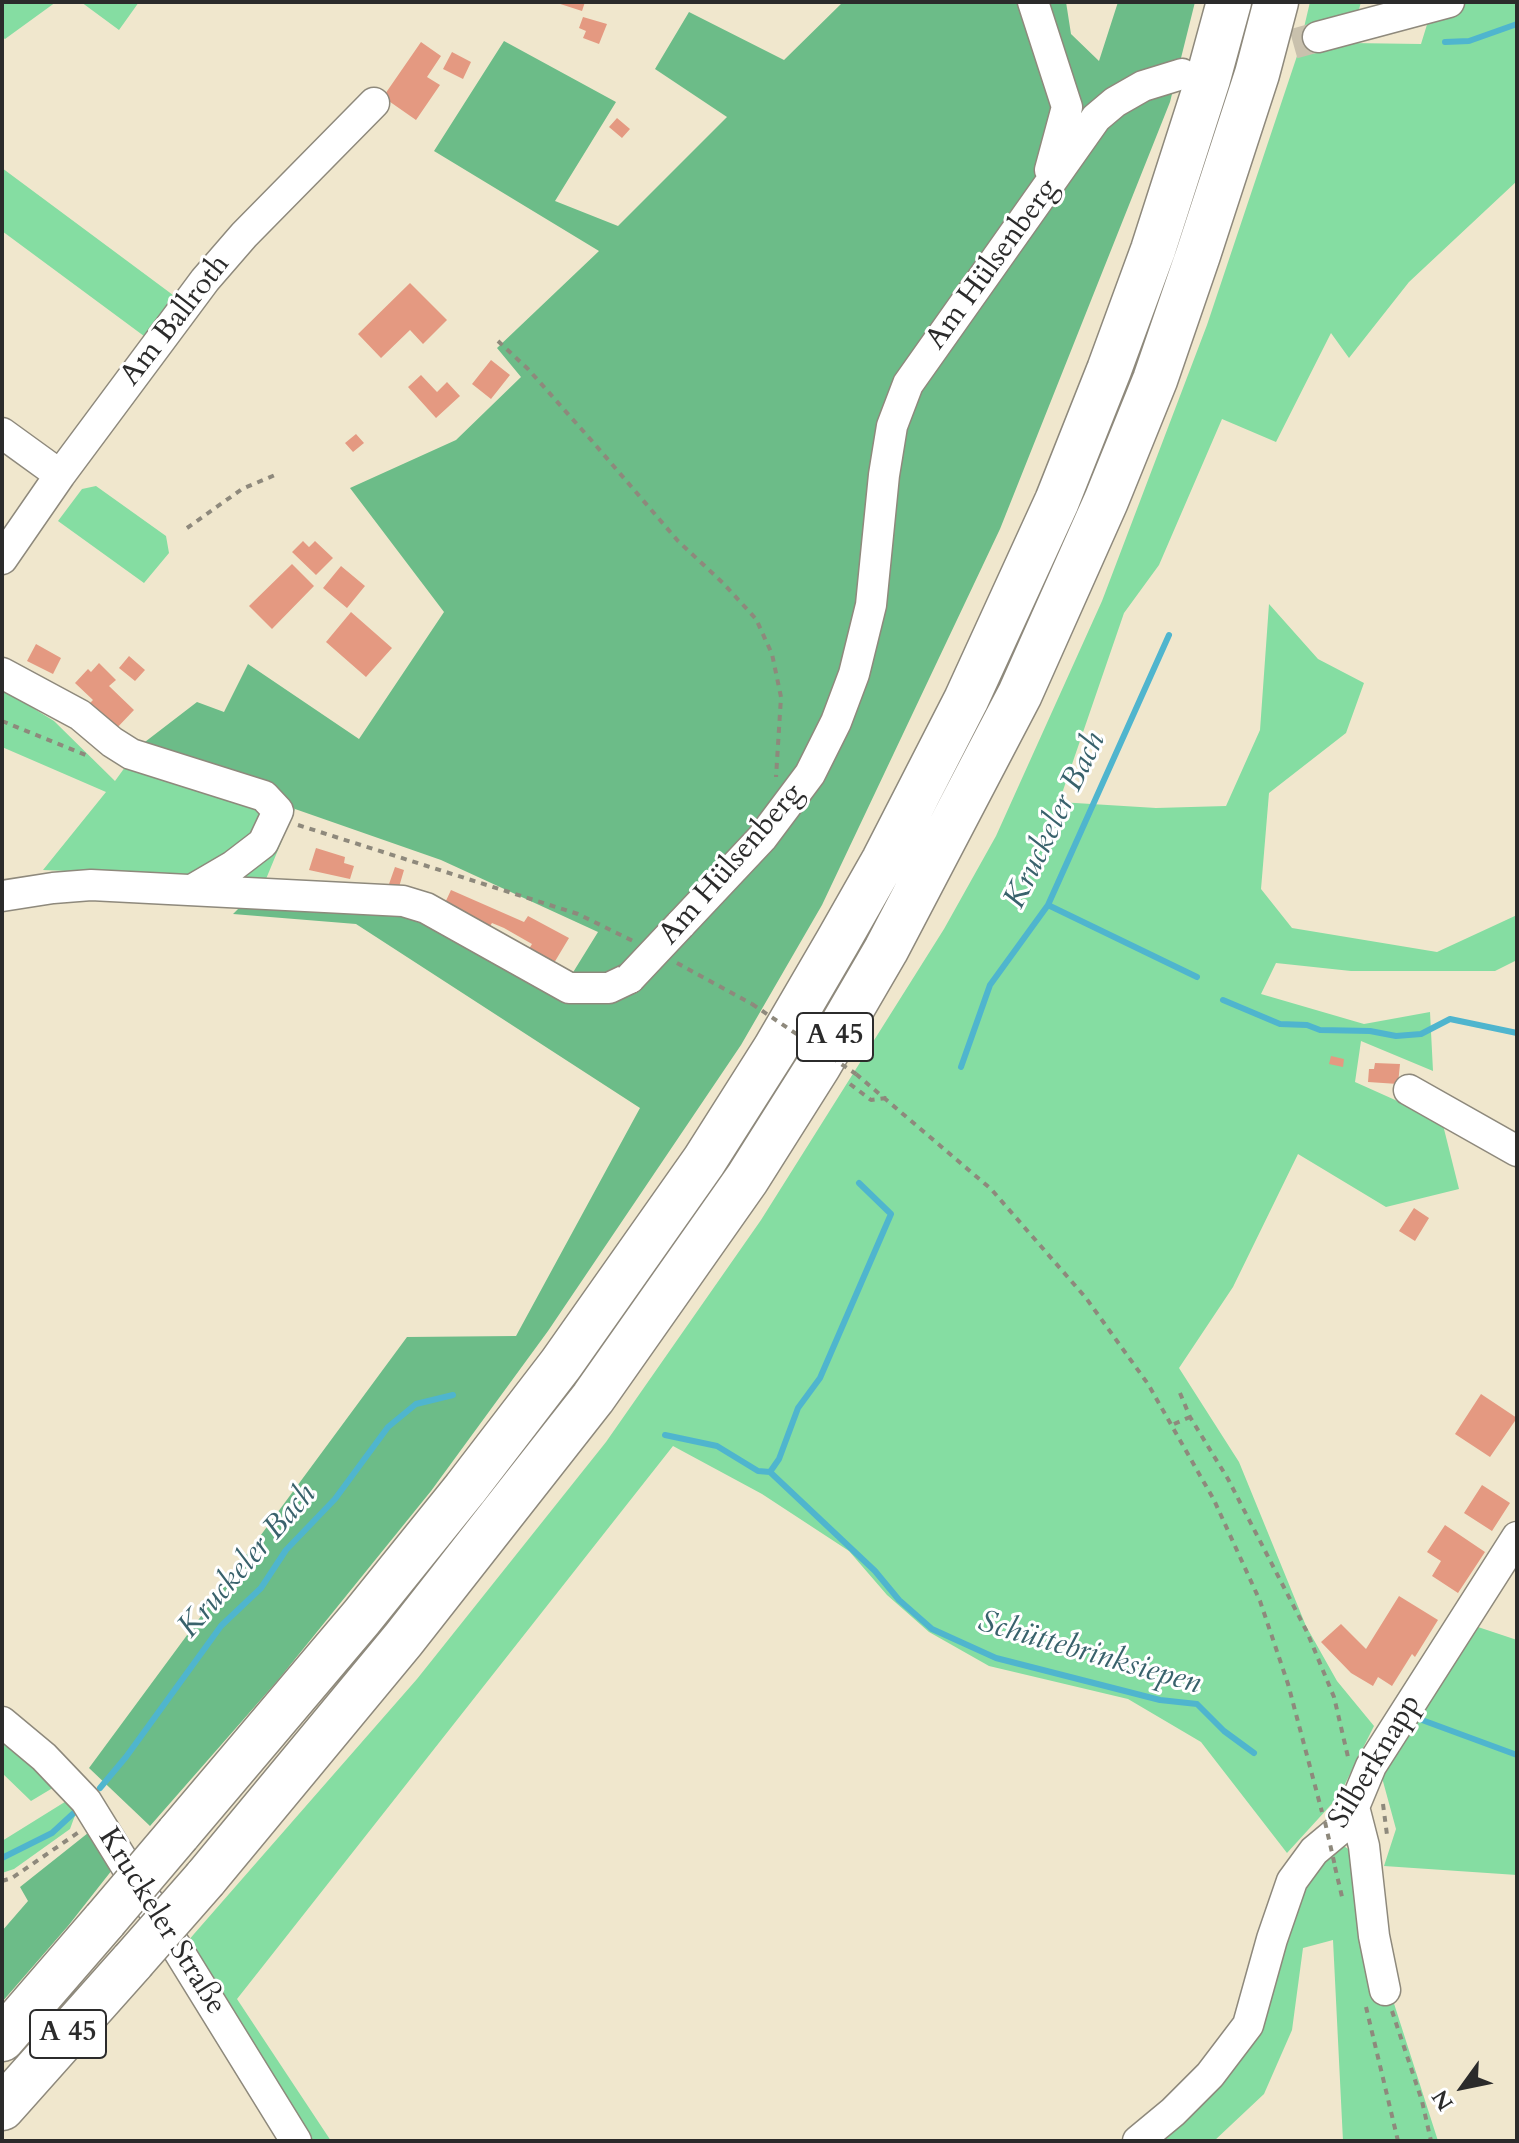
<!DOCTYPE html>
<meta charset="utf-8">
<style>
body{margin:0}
#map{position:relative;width:1519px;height:2143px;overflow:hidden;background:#f0e7cd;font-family:Cardo,serif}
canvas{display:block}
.frame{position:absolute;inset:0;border:4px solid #2b2b2b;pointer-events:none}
.north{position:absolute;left:1423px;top:2047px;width:80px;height:80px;-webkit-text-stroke:6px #fff;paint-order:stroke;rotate:237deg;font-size:22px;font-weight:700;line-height:32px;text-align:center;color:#2b2b2b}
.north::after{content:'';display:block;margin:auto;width:28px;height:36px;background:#2b2b2b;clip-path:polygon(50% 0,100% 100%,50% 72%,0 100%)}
</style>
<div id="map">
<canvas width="1519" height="2143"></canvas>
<div class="frame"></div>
<div class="north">N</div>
</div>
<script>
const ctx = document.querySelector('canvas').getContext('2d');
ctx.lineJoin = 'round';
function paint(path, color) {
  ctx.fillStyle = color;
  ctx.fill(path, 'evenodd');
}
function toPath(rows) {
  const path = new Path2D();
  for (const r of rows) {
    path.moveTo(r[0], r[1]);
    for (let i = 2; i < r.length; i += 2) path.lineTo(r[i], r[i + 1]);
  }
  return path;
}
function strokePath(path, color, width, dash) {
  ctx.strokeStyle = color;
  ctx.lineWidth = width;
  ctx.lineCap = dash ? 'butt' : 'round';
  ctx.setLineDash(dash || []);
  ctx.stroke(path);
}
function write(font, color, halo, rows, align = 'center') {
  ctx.font = font + ' Cardo,serif';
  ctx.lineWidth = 6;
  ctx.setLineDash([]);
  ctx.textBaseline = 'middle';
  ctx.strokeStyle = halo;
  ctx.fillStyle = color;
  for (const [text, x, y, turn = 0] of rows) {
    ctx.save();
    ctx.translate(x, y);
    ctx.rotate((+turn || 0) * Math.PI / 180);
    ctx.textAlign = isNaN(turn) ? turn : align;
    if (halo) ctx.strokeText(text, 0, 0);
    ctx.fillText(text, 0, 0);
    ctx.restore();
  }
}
paint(toPath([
 [2,2,56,2,5,39,2,37],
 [81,2,139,2,119,30],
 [1310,2,1361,2,1350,43,1421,44,1434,2,1517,2,1517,181,1409,282,1349,358,1331,333,1276,442,1222,419,1159,565,1124,613,1059,802,1156,808,1226,806,1260,730,1269,604,1318,659,1364,683,1346,733,1269,793,1261,889,1292,928,1437,952,1517,915,1517,960,1495,971,1351,971,1276,963,1261,994,1364,1024,1430,1012,1433,1071,1361,1041,1355,1082,1442,1121,1459,1189,1386,1207,1298,1154,1233,1287,1179,1368,1239,1462,1306,1626,1337,1681,1374,1726,1339,1796,1287,1853,1201,1742,1128,1699,989,1666,929,1632,887,1595,849,1551,762,1494,673,1446,237,1999,331,2141,310,2141,187,1942,417,1679,606,1442,761,1220,944,929,996,836,1102,601,1207,325,1298,53],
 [2,168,177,298,148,339,2,231],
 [96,486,166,536,169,553,144,583,58,521,82,489],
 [2,689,54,721,115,781,141,745,295,809,266,879,43,870,106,792,2,747],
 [1472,1625,1517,1640,1517,1875,1384,1866,1396,1829,1381,1774],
 [2,1739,56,1786,31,1801,2,1773],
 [68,1800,77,1810,70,1829,14,1869,2,1873,2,1841],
 [1342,1845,1375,1866,1390,1991,1438,2141,1343,2141,1333,1940,1303,1948,1292,2030,1264,2094,1214,2141,1152,2141,1181,2119,1277,1949,1316,1869]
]), '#85dda2');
paint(toPath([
 [843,2,1066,2,1071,34,1099,61,1118,2,1195,2,1170,102,1000,529,822,905,741,1045,548,1331,431,1491,278,1680,150,1826,89,1768,407,1337,516,1336,640,1108,356,924,233,914,246,901,402,907,559,995,598,932,441,860,295,809,141,745,197,702,224,712,248,664,359,739,444,612,350,488,456,440,521,377,497,348,599,251,434,151,504,41,616,102,555,201,618,226,727,117,655,69,689,12,784,60],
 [88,1833,112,1870,68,1926,2,2002,2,1931,28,1901,20,1887]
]), '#6cbc88');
strokePath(toPath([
 [1445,42,1469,41,1517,24],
 [1048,905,1197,977],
 [1223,1000,1280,1024,1307,1025,1320,1030,1370,1031,1396,1036,1421,1034,1450,1019,1517,1033],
 [961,1067,990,985,1048,905,1169,635],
 [665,1435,717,1446,758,1471,770,1472,779,1459,798,1408,820,1378,891,1214,859,1183],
 [770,1472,875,1571,899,1600,932,1629,996,1658,1160,1700,1197,1704,1224,1731,1254,1753],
 [1422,1720,1517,1755],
 [100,1788,126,1757,221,1626,261,1588,286,1550,335,1499,388,1427,416,1404,453,1395],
 [2,1858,52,1833,77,1810]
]), '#4fb5ce', 6);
paint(toPath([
 [554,2,585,2,582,11],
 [583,17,607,24,599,44,583,38,586,31,579,28],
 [421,42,441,56,427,77,440,85,416,120,383,97],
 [452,52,471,62,463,79,443,69],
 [617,118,630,129,622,138,609,127],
 [410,283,447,320,423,344,410,330,381,358,358,334],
 [491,360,510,375,491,399,472,384],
 [421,375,437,392,447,382,460,396,436,418,408,387],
 [356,434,364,443,353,452,345,443],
 [303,541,309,547,315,541,333,558,316,575,292,552],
 [292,564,314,586,272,629,249,606],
 [341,566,365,586,347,608,323,588],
 [351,612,392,648,366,677,326,642],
 [36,644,61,658,53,674,27,661],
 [129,656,145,670,135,681,119,668],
 [99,663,116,680,109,686,134,710,114,731,87,706,93,700,75,683,88,669,91,672],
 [316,848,345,857,344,863,354,866,350,879,309,870],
 [395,867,404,870,399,887,389,884],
 [451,890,524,922,528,916,569,938,554,963,529,949,532,944,504,928,492,923,488,929,444,905],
 [1331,1056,1344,1059,1343,1067,1329,1064],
 [1375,1063,1400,1064,1398,1084,1368,1082,1369,1069,1374,1069],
 [1414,1208,1429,1218,1415,1241,1399,1231],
 [1481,1394,1517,1418,1490,1457,1455,1434],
 [1482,1485,1510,1503,1492,1531,1464,1513],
 [1445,1525,1485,1552,1458,1593,1432,1576,1441,1561,1427,1552],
 [1399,1596,1438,1620,1415,1657,1412,1654,1392,1686,1378,1677,1373,1686,1351,1673,1321,1642,1341,1624,1366,1649]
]), '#e49981');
strokePath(toPath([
 [1250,56,1318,37]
]), '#c9c1ad', 30, [30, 15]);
const minor = toPath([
 [1033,2,1067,107,1050,170],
 [1318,37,1449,2],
 [2,433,60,475],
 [2,559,60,475,205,280,244,235,374,103],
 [2,673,80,715,112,742,131,754,264,796,278,811,263,843,233,866,192,890],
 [2,896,53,888,91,885,403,901,426,908,569,988,609,988,630,978],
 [680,925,762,838,810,774,836,722,854,674,871,605,884,475,892,426,908,384,1096,118,1115,102,1143,86,1182,74],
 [1409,1090,1517,1151],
 [2,1722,44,1757,86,1801,296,2141],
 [1354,1807,1364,1846,1374,1936,1385,1990],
 [1138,2141,1173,2112,1210,2075,1248,2025,1272,1939,1292,1881,1314,1851,1338,1831,1354,1807,1371,1766,1517,1537]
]);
const highway = toPath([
 [178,1834,361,1618,465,1489,561,1364,704,1161,775,1049,838,941,884,860,966,700,1057,501,1109,370,1153,250,1208,79,1229,2],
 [205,1879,403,1640,593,1398,747,1179,819,1065,886,950,1020,694,1106,501,1155,380,1198,255,1257,74,1276,2],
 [2,2039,105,1920],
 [2,2108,133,1961]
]);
strokePath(minor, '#8e897c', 33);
strokePath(highway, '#8e897c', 47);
strokePath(toPath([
 [498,341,528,369,592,441,678,541,723,583,756,619,772,654,781,697,776,777],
 [187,528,242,489,275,475],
 [2,721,88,756],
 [298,825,578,914,633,941],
 [677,963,752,1004],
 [856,1074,991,1189,1086,1298,1148,1384,1214,1500,1260,1601,1288,1684,1322,1812],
 [850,1084,871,1100,887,1098],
 [1180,1393,1190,1417,1228,1479,1307,1632,1334,1697,1348,1757],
 [1174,1424,1190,1417],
 [1383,1804,1387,1835],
 [1335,1867,1343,1901],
 [2,1881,12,1878,79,1832],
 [1366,2007,1398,2141],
 [1392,2011,1422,2101,1431,2141]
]), '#8e897c', 4, [6, 6]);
strokePath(minor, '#fff', 30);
strokePath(highway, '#fff', 44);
const minorBridge = toPath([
 [630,978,680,925]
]);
const highwayBridge = toPath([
 [105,1920,178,1834],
 [133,1961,205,1879]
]);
strokePath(minorBridge, '#8e897c', 33, []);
strokePath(highwayBridge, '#8e897c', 47, []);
strokePath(toPath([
 [752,1004,856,1074],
 [1325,1822,1335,1866]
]), '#8e897c', 4, [6, 6]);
strokePath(minorBridge, '#fff', 30);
strokePath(highwayBridge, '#fff', 44);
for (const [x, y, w] of [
 [835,1037,76],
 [68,2034,76]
]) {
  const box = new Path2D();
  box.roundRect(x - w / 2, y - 24, w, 48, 6);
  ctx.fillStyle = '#fff';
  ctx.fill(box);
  strokePath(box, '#2b2b2b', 2);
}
write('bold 28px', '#2b2b2b', null, [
 ["A 45",835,1037],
 ["A 45",68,2034]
]);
write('30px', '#2b2b2b', '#fff', [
 ["Am Hülsenberg",993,265,-54],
 ["Am Ballroth",176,321,-52],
 ["Am Hülsenberg",732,865,-49],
 ["Silberknapp",1376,1762,-59],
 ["Kruckeler Straße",161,1922,58]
]);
write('italic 32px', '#39626c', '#fff', [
 ["Kruckeler Bach",1056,821,-64],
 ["Kruckeler Bach",248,1562,-49],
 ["Schüttebrinksiepen",1089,1654,16]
]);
</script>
